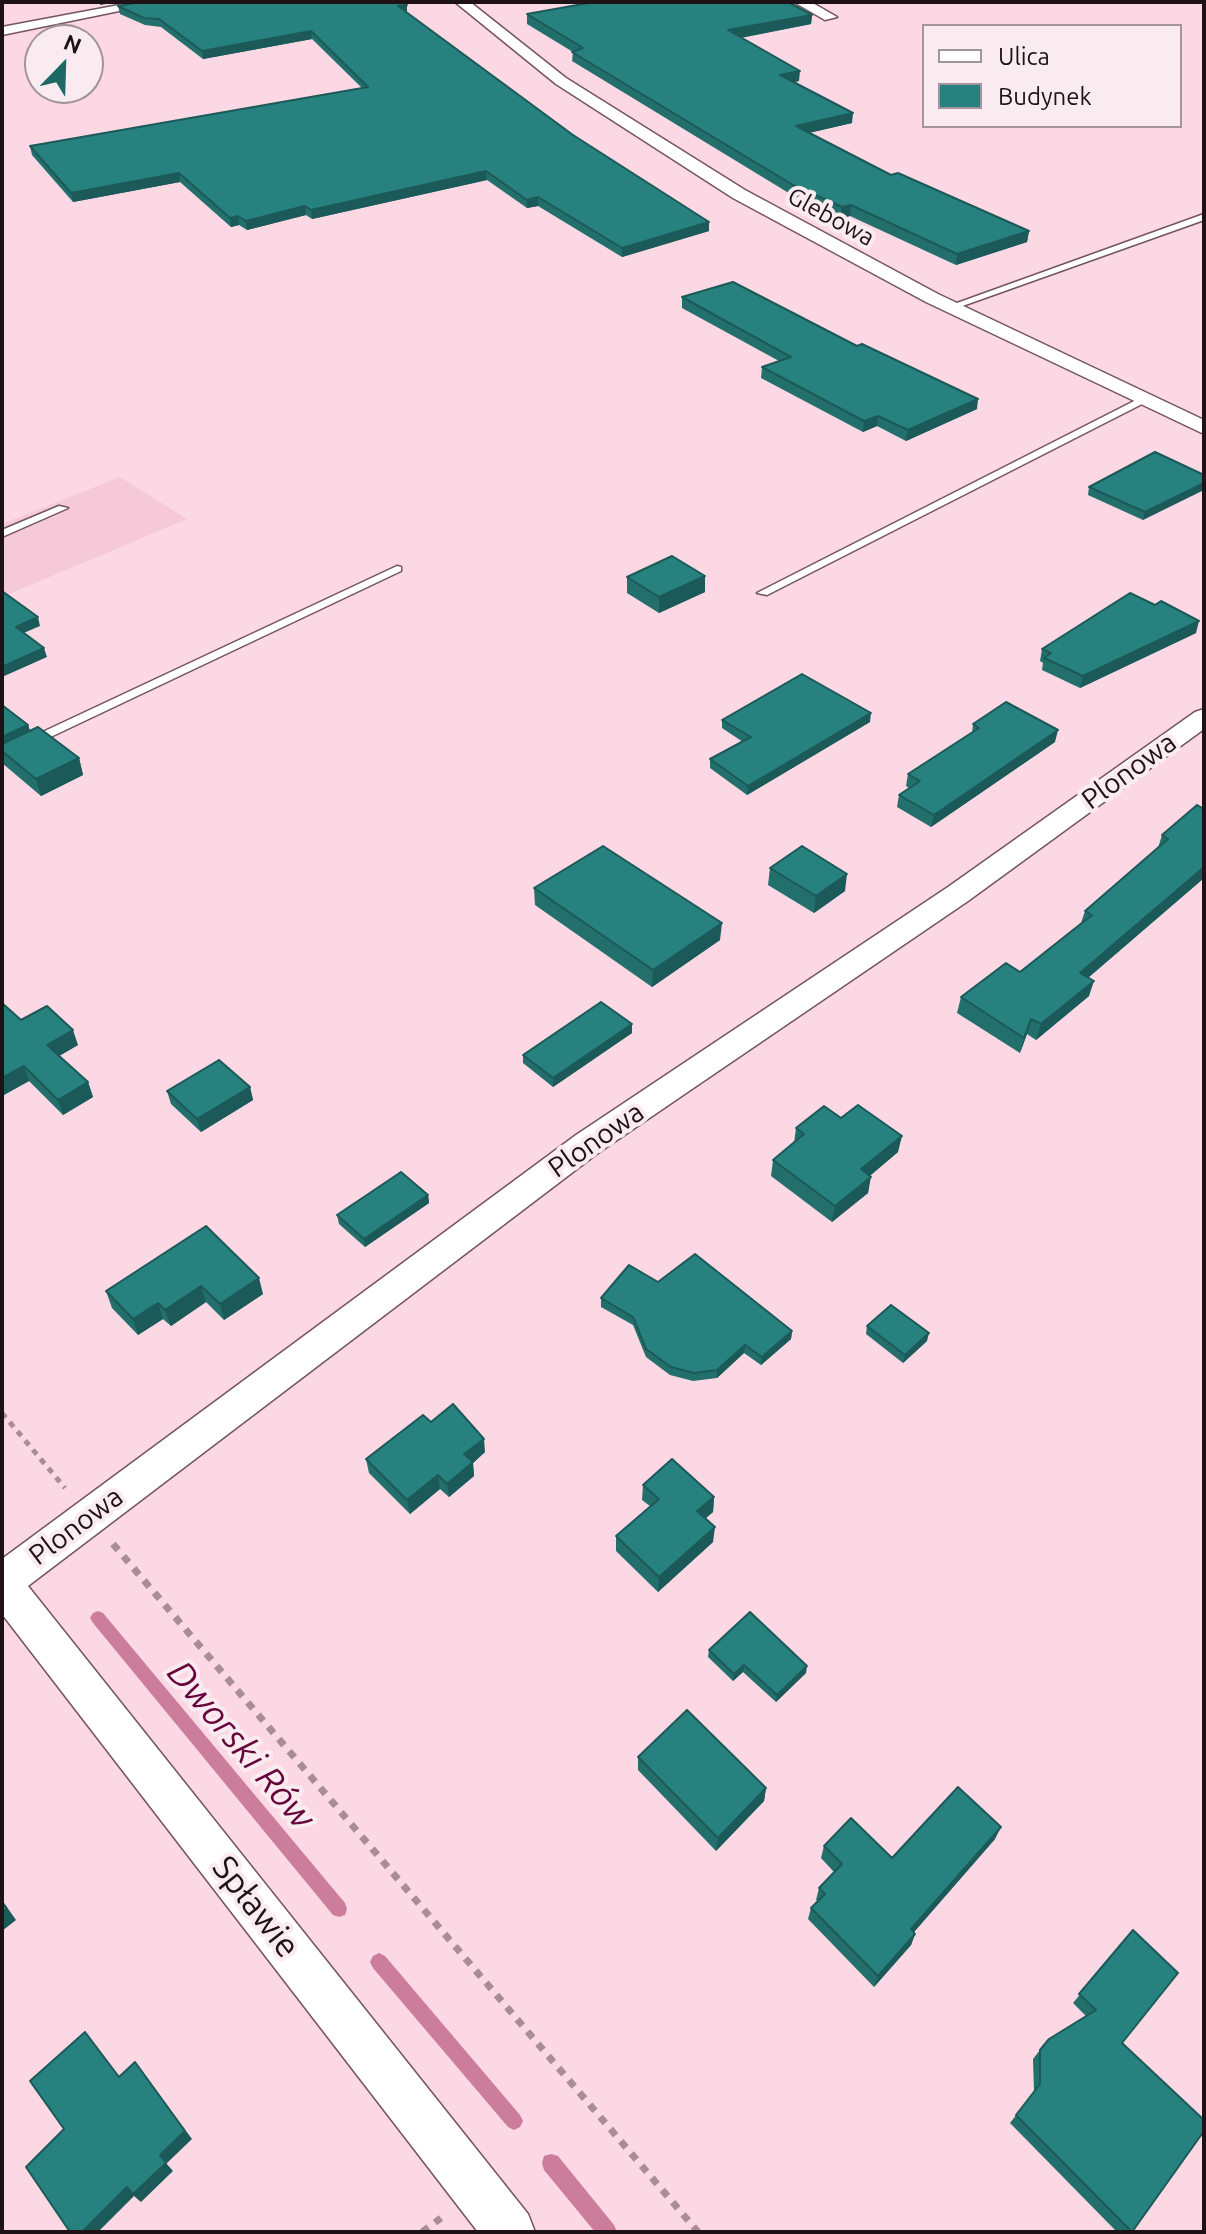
<!DOCTYPE html>
<meta charset="utf-8">
<style>
body{margin:0}
#map{position:relative;width:1206px;height:2234px;overflow:hidden;background:#fcd7e4;font-family:Ubuntu,sans-serif}
canvas{display:block}
.frame{position:absolute;inset:0;border:4px solid #1f1217;pointer-events:none}
.legend{position:absolute;left:922px;top:24px;width:260px;height:104px;box-sizing:border-box;background:#faebf0;border:2px solid #a29499;margin:0;padding:10px 14px;list-style:none;font-size:24px;color:#1f1217}
.legend li{display:flex;align-items:center;gap:16px;height:40px}
.legend b{width:40px;border:2px solid #a29499}
.north{position:absolute;left:24px;top:24px;width:80px;height:80px;box-sizing:border-box;background:#faebf0;border:2px solid #a29499;border-radius:50%;rotate:23deg;font-size:22px;font-weight:700;line-height:32px;text-align:center;color:#1f1217}
.north::after{content:'';display:block;margin:auto;width:28px;height:36px;background:#1c6966;clip-path:polygon(50% 0,100% 100%,50% 72%,0 100%)}
</style>
<div id="map">
<canvas width="1206" height="2234"></canvas>
<div class="frame"></div>
<ul class="legend">
<li><b style="height:10px;background:#fff"></b>Ulica</li>
<li><b style="height:22px;background:#27817e"></b>Budynek</li>
</ul>
<div class="north">N</div>
</div>
<script>
const ctx = document.querySelector('canvas').getContext('2d');
ctx.lineJoin = 'round';
function paint(path, color) {
  ctx.fillStyle = color;
  ctx.fill(path, 'evenodd');
}
function toPath(rows) {
  const path = new Path2D();
  for (const r of rows) {
    path.moveTo(r[0], r[1]);
    for (let i = 2; i < r.length; i += 2) path.lineTo(r[i], r[i + 1]);
  }
  return path;
}
function strokePath(path, color, width, dash) {
  ctx.strokeStyle = color;
  ctx.lineWidth = width;
  ctx.lineCap = dash ? 'butt' : 'round';
  ctx.setLineDash(dash || []);
  ctx.stroke(path);
}
function write(font, color, halo, rows, align = 'center') {
  ctx.font = font + ' Ubuntu,sans-serif';
  ctx.lineWidth = 8;
  ctx.setLineDash([]);
  ctx.textBaseline = 'middle';
  ctx.strokeStyle = halo;
  ctx.fillStyle = color;
  for (const [text, x, y, turn = 0] of rows) {
    ctx.save();
    ctx.translate(x, y);
    ctx.rotate((+turn || 0) * Math.PI / 180);
    ctx.textAlign = isNaN(turn) ? turn : align;
    if (halo) ctx.strokeText(text, 0, 0);
    ctx.fillText(text, 0, 0);
    ctx.restore();
  }
}
paint(toPath([
 [120,477,187,519,2,597,2,524]
]), '#f6c9d9');
paint(toPath([
 [98,1611,103,1613,345,1903,347,1909,345,1915,339,1917,333,1915,93,1623,90,1618,93,1613,98,1611],
 [379,1953,385,1956,520,2115,523,2121,520,2127,514,2130,508,2127,373,1968,370,1962,373,1956,379,1953],
 [551,2154,558,2156,614,2225,617,2232,595,2232,544,2170,542,2163,544,2156,551,2154]
]), '#cb7d9b');
const lane = toPath([
 [1204,214,1204,220,954,309,946,307,1204,214],
 [1142,397,1147,400,1146,402,767,595,757,593,1142,397],
 [59,506,68,508,2,537,2,530,59,506],
 [397,566,401,567,401,571,2,760,2,751,397,566]
]);
const street = toPath([
 [135,2,163,2,2,35,2,27,135,2],
 [455,2,470,2,566,78,745,190,938,294,1204,420,1204,434,926,302,733,198,556,84,455,2],
 [794,2,811,2,837,17,825,20,794,2],
 [1204,709,1204,729,968,901,598,1153,28,1586,528,2214,535,2232,478,2232,2,1614,2,1559,576,1135,948,887,1195,712,1204,709]
]);
strokePath(lane, '#73545f', 3);
strokePath(street, '#73545f', 3);
strokePath(toPath([
 [2,1413,65,1488]
]), '#a88c96', 5, [6, 6]);
strokePath(toPath([
 [113,1544,698,2232],
 [422,2232,441,2218]
]), '#a88c96', 7, [8, 8]);
paint(lane, '#fff');
paint(street, '#fff');
paint(toPath([
 [140,2,404,2,403,2,407,13,573,135,709,231,622,257,538,206,527,208,487,180,312,219,306,215,247,230,239,225,231,227,180,182,73,202,32,155,30,146,362,88,312,39,203,59,161,27,145,25,120,14,118,6],
 [527,14,812,15,811,24,741,38,799,81,794,82,852,123,809,133,891,175,1029,231,1027,242,956,265,850,216,841,218,792,195,572,61,573,52,527,24],
 [682,297,977,409,906,441,877,426,863,432,761,378,762,367,779,361,682,308],
 [1204,475,1143,520,1088,495,1089,487],
 [705,576,705,592,659,613,627,593,627,577],
 [1155,605,1196,633,1080,688,1042,670,1043,663,1040,661,1042,649],
 [2,705,28,725,30,731,79,758,83,775,41,796,2,763],
 [722,720,870,722,747,795,710,768,710,759,743,742,722,728],
 [973,724,1055,742,931,827,897,807,899,795,909,788,906,786,908,774,972,733],
 [1204,809,1204,878,1088,978,1089,996,1036,1040,1027,1034,1020,1053,957,1013,961,997,1020,972,1081,923,1085,911,1158,848,1162,835],
 [770,868,845,891,814,913,768,885],
 [534,888,720,940,652,987,535,905],
 [21,1020,78,1045,59,1056,88,1082,93,1097,63,1115,29,1081,2,1096],
 [632,1024,632,1033,553,1087,523,1063,523,1055],
 [250,1087,253,1100,201,1132,171,1104,167,1091],
 [841,1118,898,1152,870,1176,868,1193,832,1222,771,1176,773,1160,794,1143,796,1128],
 [428,1195,429,1203,365,1247,339,1224,337,1215],
 [206,1226,263,1294,224,1320,206,1302,171,1326,163,1319,138,1335,112,1308,106,1291],
 [658,1282,792,1331,791,1339,761,1365,744,1353,717,1378,693,1381,670,1375,646,1357,633,1325,601,1307,601,1298],
 [867,1326,927,1341,903,1363,866,1334],
 [431,1422,485,1452,473,1463,474,1476,449,1497,440,1489,410,1514,369,1473,366,1459],
 [643,1485,714,1497,713,1512,705,1519,713,1542,658,1592,616,1551,616,1536,650,1506,642,1500],
 [709,1650,806,1673,776,1702,743,1672,733,1681,708,1657],
 [638,1757,766,1788,764,1801,716,1851,638,1770],
 [995,1839,914,1932,915,1934,911,1945,874,1987,808,1919,811,1908,818,1901,816,1900,819,1888,834,1872,821,1858,824,1846,892,1858],
 [1133,1930,1122,2043,1132,2232,1117,2232,1010,2123,1034,2092,1033,2059,1040,2050,1086,2016,1073,2003]
]), '#226f6c');
paint(toPath([
 [100,2,119,2,100,5],
 [407,5,407,13,398,6],
 [812,15,811,24,728,40,728,30],
 [311,31,312,39,203,59,202,51],
 [800,71,799,81,779,85,780,75],
 [853,113,852,123,795,136,796,126],
 [486,171,487,180,312,219,311,210],
 [179,173,180,182,73,202,71,193],
 [538,197,538,206,527,208,527,200],
 [851,205,850,216,841,218,842,207],
 [305,206,306,215,247,230,246,221],
 [238,216,239,225,231,227,230,218],
 [709,222,709,231,622,257,622,248],
 [1029,231,1027,242,956,265,957,254],
 [978,399,977,409,906,441,908,430],
 [878,416,877,426,863,432,864,421],
 [1204,483,1204,490,1143,520,1145,512],
 [705,576,705,592,659,613,659,597],
 [38,617,40,626,19,635,16,627],
 [1199,621,1196,633,1080,688,1083,676],
 [44,648,47,657,2,677,2,667],
 [871,713,870,722,747,795,748,786],
 [28,725,31,734,2,748,2,737],
 [1058,730,1055,742,931,827,934,815],
 [79,758,83,775,41,796,36,779],
 [1204,867,1204,878,1076,988,1080,973],
 [847,874,845,891,814,913,816,896],
 [722,923,720,940,652,987,653,970],
 [1094,981,1089,996,1036,1040,1041,1024],
 [1031,1019,1027,1034,1020,1053,1024,1038],
 [632,1024,632,1033,553,1087,553,1078],
 [73,1030,78,1045,52,1060,47,1045],
 [24,1066,29,1081,2,1096,2,1078],
 [88,1082,93,1097,63,1115,58,1100],
 [250,1087,253,1100,201,1132,197,1119],
 [902,1136,898,1152,858,1185,861,1169],
 [871,1177,868,1193,832,1222,835,1206],
 [428,1195,429,1203,365,1247,364,1239],
 [259,1278,263,1294,224,1320,220,1304],
 [201,1286,206,1302,171,1326,165,1310],
 [158,1303,163,1319,138,1335,133,1319],
 [792,1331,791,1339,761,1365,762,1357],
 [929,1333,927,1341,903,1363,905,1355],
 [745,1345,744,1353,717,1378,717,1370],
 [484,1439,485,1452,473,1463,474,1476,449,1497,447,1484,464,1454],
 [438,1475,440,1489,410,1514,407,1500],
 [714,1497,713,1512,696,1526,697,1511],
 [715,1527,713,1542,658,1592,659,1577],
 [744,1665,743,1672,733,1681,734,1674],
 [807,1666,806,1673,776,1702,777,1695],
 [766,1788,764,1801,716,1851,718,1838],
 [1001,1827,995,1839,907,1940,911,1929],
 [2,1900,16,1920,2,1931],
 [915,1934,911,1945,874,1987,878,1976],
 [142,2072,192,2139,167,2163,160,2155],
 [166,2163,173,2171,141,2202,134,2196,98,2232,82,2232,127,2187]
]), '#1b5a58');
const building = toPath([
 [140,2,403,2,407,5,398,6,573,135,709,222,622,248,538,197,527,200,486,171,311,210,305,206,246,221,238,216,230,218,179,173,71,193,30,146,368,87,311,31,202,51,159,19,144,18,118,6,140,2],
 [594,2,788,2,812,15,728,30,800,71,780,75,853,113,796,126,891,175,898,173,1029,231,957,254,851,205,842,207,793,185,572,52,583,48,527,14,594,2],
 [733,282,857,346,862,344,978,399,908,430,878,416,864,421,762,367,791,357,682,297,733,282],
 [1155,452,1204,475,1204,483,1145,512,1089,487,1155,452],
 [672,556,705,576,659,597,627,577,672,556],
 [2,591,38,617,16,627,44,648,2,667,2,591],
 [1130,593,1155,605,1161,601,1199,621,1083,676,1044,658,1051,653,1042,649,1130,593],
 [802,674,871,713,748,786,710,759,751,737,722,720,802,674],
 [1006,702,1058,730,934,815,899,795,920,781,908,774,979,728,973,724,1006,702],
 [2,705,28,725,2,737,2,705],
 [38,727,79,758,36,779,2,751,2,744,38,727],
 [1197,805,1204,809,1204,867,1080,973,1094,981,1041,1024,1031,1019,1024,1038,961,997,1006,963,1020,972,1092,915,1085,911,1168,839,1162,835,1197,805],
 [603,846,722,923,653,970,534,888,603,846],
 [802,846,847,874,816,896,770,868,802,846],
 [601,1002,632,1024,553,1078,523,1055,601,1002],
 [2,1003,21,1020,47,1006,73,1030,47,1045,88,1082,58,1100,24,1066,2,1078,2,1003],
 [219,1060,250,1087,197,1119,167,1091,219,1060],
 [858,1105,902,1136,861,1169,871,1177,835,1206,773,1160,804,1134,796,1128,824,1106,841,1118,858,1105],
 [401,1172,428,1195,364,1239,337,1215,401,1172],
 [206,1226,259,1278,220,1304,201,1286,165,1310,158,1303,133,1319,106,1291,206,1226],
 [695,1254,792,1331,762,1357,745,1345,717,1370,694,1373,671,1367,646,1349,633,1317,601,1298,629,1265,658,1282,695,1254],
 [891,1305,929,1333,905,1355,867,1326,891,1305],
 [453,1404,484,1439,464,1454,473,1462,447,1484,438,1475,407,1500,366,1459,423,1415,431,1422,453,1404],
 [672,1459,714,1497,697,1511,715,1527,659,1577,616,1536,659,1499,643,1485,672,1459],
 [750,1612,807,1666,777,1695,744,1665,734,1674,709,1650,750,1612],
 [687,1710,766,1788,718,1838,638,1757,687,1710],
 [958,1787,1001,1827,911,1929,915,1934,878,1976,811,1908,825,1894,819,1888,842,1864,824,1846,851,1818,892,1858,958,1787],
 [2,1902,7,1909,2,1912,2,1902],
 [1133,1930,1178,1973,1122,2043,1204,2120,1204,2131,1132,2232,1016,2115,1040,2084,1040,2050,1049,2039,1096,2010,1079,1994,1133,1930],
 [85,2032,119,2077,135,2062,185,2131,160,2155,166,2163,133,2194,127,2187,82,2232,70,2232,26,2167,64,2129,30,2081,85,2032]
]);
paint(building, '#27817e');
strokePath(building, '#1b5a58', 2);
write('24px', '#1f1217', '#faebf0', [
 ["Glebowa",831,217,29]
]);
write('28px', '#1f1217', '#faebf0', [
 ["Plonowa",1129,771,-36],
 ["Plonowa",596,1140,-35],
 ["Plonowa",76,1526,-37]
]);
write('34px', '#1f1217', '#faebf0', [
 ["Spławie",256,1907,52]
]);
write('italic 36px', '#66053a', '#faebf0', [
 ["Dworski Rów",241,1745,50]
]);
</script>
